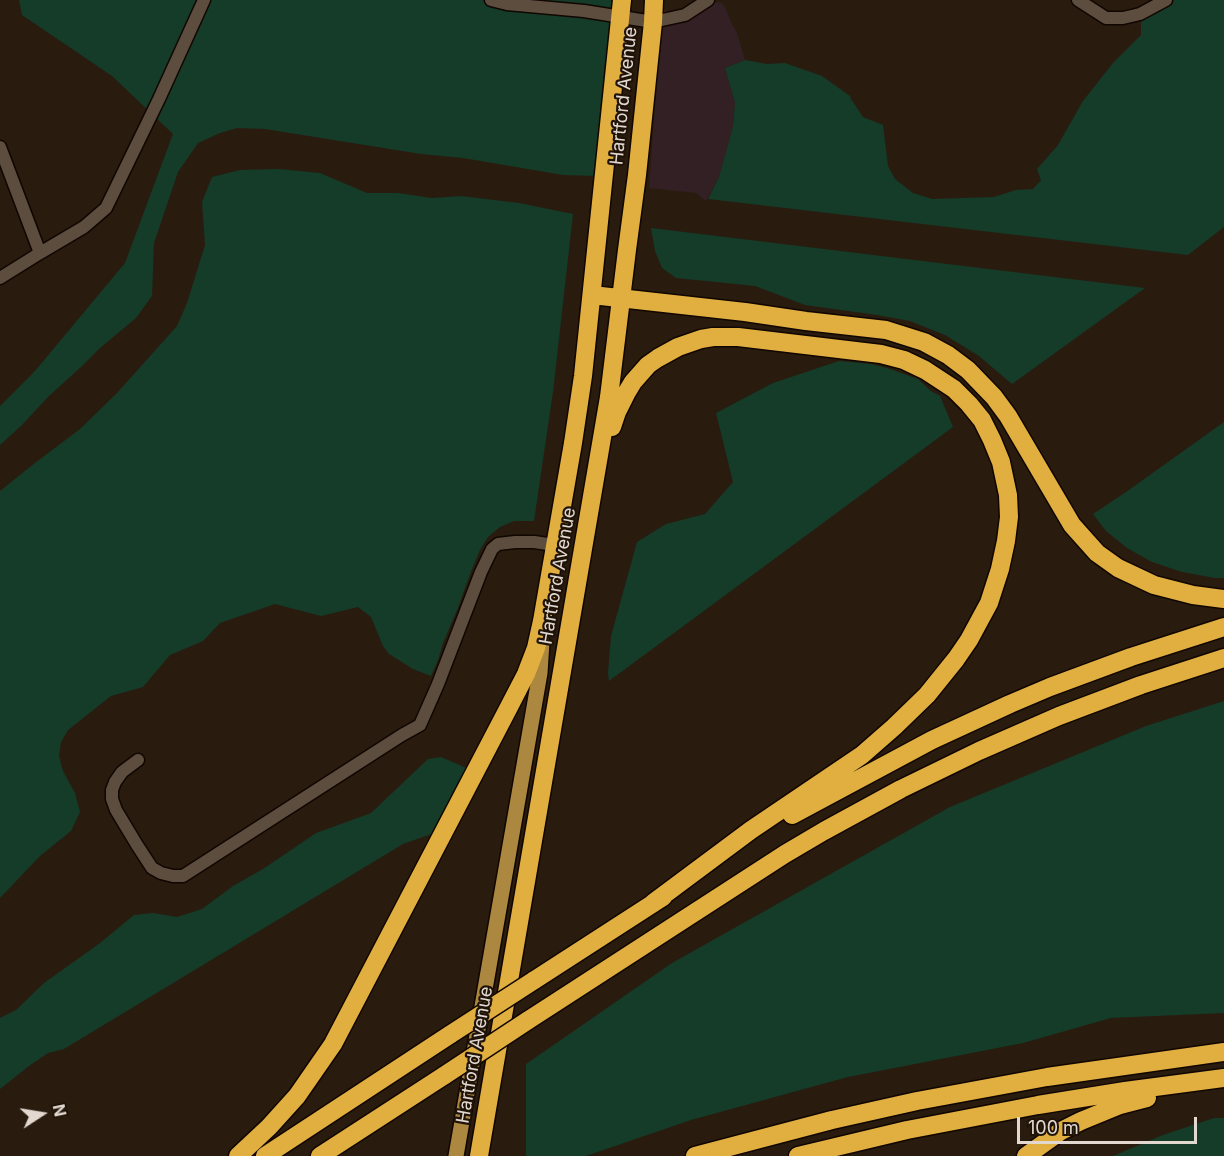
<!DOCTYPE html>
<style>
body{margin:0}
#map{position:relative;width:1224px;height:1156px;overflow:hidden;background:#291c0f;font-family:Inter,sans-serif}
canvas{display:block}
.north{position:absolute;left:12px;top:1084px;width:60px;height:60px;-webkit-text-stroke:4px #1f1307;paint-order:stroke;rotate:78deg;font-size:16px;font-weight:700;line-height:24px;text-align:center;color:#e2d8d0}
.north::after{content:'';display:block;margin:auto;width:21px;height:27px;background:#e2d8d0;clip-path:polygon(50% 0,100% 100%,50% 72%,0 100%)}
.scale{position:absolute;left:1017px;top:1117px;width:180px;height:27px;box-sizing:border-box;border:3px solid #e2d8d0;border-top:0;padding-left:8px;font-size:18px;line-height:21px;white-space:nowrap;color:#e2d8d0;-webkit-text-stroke:4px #1f1307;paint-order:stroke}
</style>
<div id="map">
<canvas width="1224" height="1156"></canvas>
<div class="north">N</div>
<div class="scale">100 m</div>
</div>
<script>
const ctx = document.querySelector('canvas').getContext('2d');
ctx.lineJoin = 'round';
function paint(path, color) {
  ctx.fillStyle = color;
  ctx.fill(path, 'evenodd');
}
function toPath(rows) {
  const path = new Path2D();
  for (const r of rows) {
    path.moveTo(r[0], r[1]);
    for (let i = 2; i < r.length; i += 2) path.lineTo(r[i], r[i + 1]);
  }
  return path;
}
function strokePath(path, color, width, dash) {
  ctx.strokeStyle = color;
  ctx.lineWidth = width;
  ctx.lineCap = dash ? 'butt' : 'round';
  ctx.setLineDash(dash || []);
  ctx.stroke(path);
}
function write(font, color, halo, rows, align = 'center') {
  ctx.font = font + ' Inter,sans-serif';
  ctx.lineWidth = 4.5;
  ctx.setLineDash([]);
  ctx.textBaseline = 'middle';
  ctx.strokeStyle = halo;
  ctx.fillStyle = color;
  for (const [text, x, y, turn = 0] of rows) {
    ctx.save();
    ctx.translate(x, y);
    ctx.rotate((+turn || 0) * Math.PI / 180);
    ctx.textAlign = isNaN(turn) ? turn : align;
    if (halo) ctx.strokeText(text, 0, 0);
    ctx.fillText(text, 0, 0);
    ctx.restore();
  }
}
paint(toPath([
 [712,2,722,3,726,9,731,22,737,33,745,60,725,68,735,103,733,126,719,177,706,201,696,193,649,188,662,10,670,11]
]), '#332024');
paint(toPath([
 [19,0,620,0,598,176,563,175,463,158,421,154,265,129,237,128,220,133,198,143,178,172,154,243,152,296,136,318,100,348,82,366,49,396,21,426,0,445,0,406,35,371,125,263,173,134,112,76,22,15],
 [1151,0,1224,0,1224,227,1188,255,708,199,719,177,733,126,735,103,725,68,745,60,767,64,785,63,822,76,850,96,851,99,863,117,883,125,888,166,895,179,913,193,932,199,994,197,1016,190,1033,189,1041,180,1037,169,1058,145,1083,101,1113,63,1141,35,1141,23,1148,4],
 [279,169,320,173,367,193,398,193,432,198,461,196,519,203,573,214,553,392,534,521,514,521,500,527,488,537,480,550,472,569,457,610,443,643,438,660,431,676,413,669,389,654,383,646,371,617,358,607,321,616,275,604,220,623,203,641,170,655,143,687,111,696,68,730,61,742,59,756,63,771,75,793,80,812,71,831,40,856,0,898,0,491,31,466,80,429,117,393,177,326,187,303,205,245,202,202,212,177,240,170],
 [651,228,1145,288,1012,384,979,356,945,335,910,321,877,315,805,305,755,286,676,278,662,268,655,251],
 [839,361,871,364,887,368,918,379,931,391,940,396,953,427,609,681,608,673,611,636,637,542,666,524,705,514,733,482,716,413,773,383],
 [1224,422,1224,578,1215,578,1182,572,1152,562,1127,548,1106,531,1093,514,1126,492],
 [1224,701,1224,1013,1111,1018,1023,1043,848,1077,691,1120,586,1156,526,1156,526,1064,672,963,950,807,1146,726],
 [441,757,471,770,440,831,403,844,64,1049,48,1053,29,1066,0,1089,0,1018,16,1010,44,983,100,943,134,915,153,913,177,917,202,909,233,886,263,869,316,833,371,813,428,759],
 [1214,1118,1224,1118,1224,1156,1113,1156,1163,1135]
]), '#153b29');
const minor = toPath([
 [491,0,507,4,584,11,653,22,685,15,708,0],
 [1078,0,1106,18,1123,18,1140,14,1166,0],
 [0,147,40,253,0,278],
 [40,253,84,227,106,208,159,99,204,0],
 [138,760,122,772,115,782,112,790,112,799,116,810,137,845,152,868,161,873,173,876,183,876,402,735,420,725,438,684,481,572,492,549,498,544,515,542,534,542,555,545]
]);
const major = toPath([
 [456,1156,540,673,542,642]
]);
const highway = toPath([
 [592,295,745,312,806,321,886,330,924,342,948,355,968,370,994,397,1008,416,1072,525,1097,553,1118,568,1154,585,1193,595,1224,599],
 [612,427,617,412,627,392,633,382,648,365,658,358,678,347,701,339,713,337,738,337,881,354,904,360,925,370,954,389,969,404,982,420,992,440,1001,462,1008,495,1009,517,1006,541,1000,569,989,603,969,640,956,659,927,695,894,727,862,755,751,830,653,903],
 [792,815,932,740,1010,704,1050,687,1131,657,1224,627],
 [533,981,663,897],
 [527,1021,785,854,824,831,901,789,979,751,1059,716,1141,685,1224,658],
 [238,1156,269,1127,297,1096,333,1044,509,707,526,674,536,648,542,621,573,443,583,376,622,0],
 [265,1156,451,1034],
 [320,1156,445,1075],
 [479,1156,609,397,627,250,637,175,653,22,654,0],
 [695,1156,832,1120,917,1101,1047,1077,1224,1052],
 [798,1156,907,1130,1038,1105,1125,1091,1224,1078],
 [1026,1156,1061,1131,1081,1121,1120,1105,1147,1098]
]);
strokePath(minor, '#110600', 15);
strokePath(major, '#110600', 18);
strokePath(highway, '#110600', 21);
strokePath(minor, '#5c4d3f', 12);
strokePath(major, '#ac8740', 15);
strokePath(highway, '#e1ae40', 18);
const highwayBridge = toPath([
 [451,1034,533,981],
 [445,1075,527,1021]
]);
strokePath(highwayBridge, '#110600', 21, []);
strokePath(highwayBridge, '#e1ae40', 18);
write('18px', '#e2d8d0', '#1f1307', [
 ["Hartford Avenue",624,96,-84],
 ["Hartford Avenue",558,576,-80],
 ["Hartford Avenue",475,1055,-80]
]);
</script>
